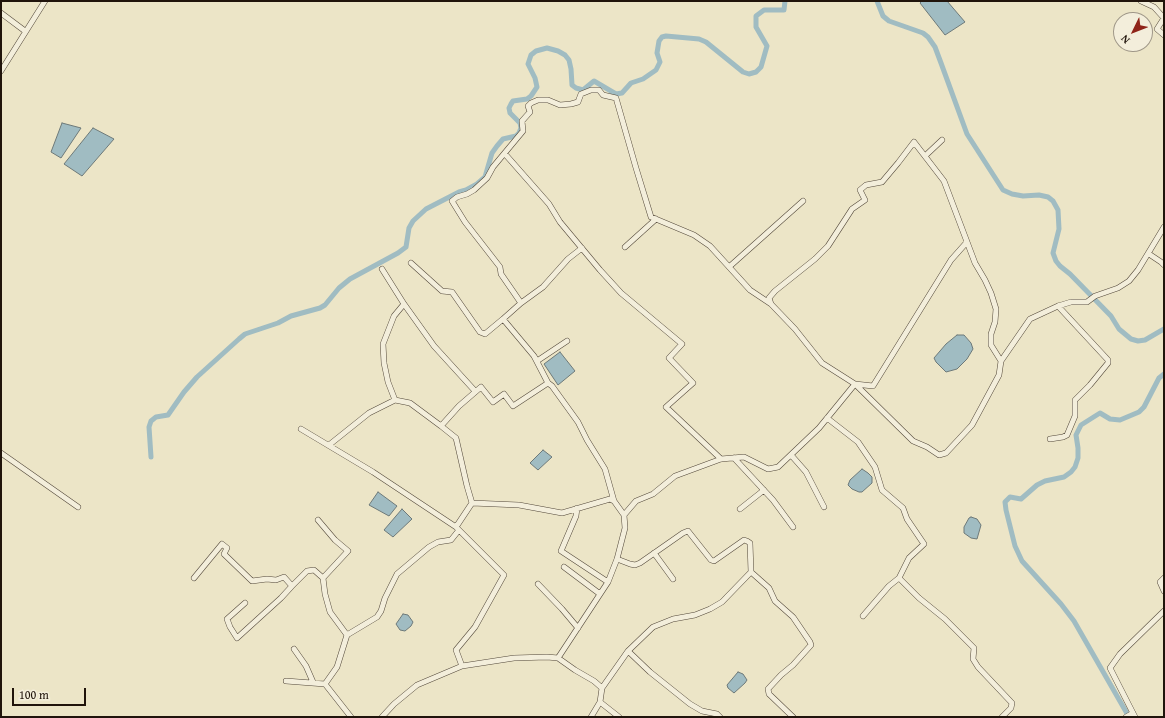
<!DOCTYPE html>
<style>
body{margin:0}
#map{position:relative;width:1165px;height:718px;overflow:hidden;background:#ece5c7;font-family:"Gentium Book Plus",serif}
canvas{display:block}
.frame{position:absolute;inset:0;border:2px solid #20140b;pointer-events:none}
.north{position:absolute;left:1113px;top:12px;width:40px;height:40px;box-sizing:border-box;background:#f3eedb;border:1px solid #9f9788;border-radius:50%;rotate:227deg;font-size:11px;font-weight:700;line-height:16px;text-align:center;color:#20140b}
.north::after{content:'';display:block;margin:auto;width:14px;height:18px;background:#8f2418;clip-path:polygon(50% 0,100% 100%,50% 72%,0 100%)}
.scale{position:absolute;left:12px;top:688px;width:74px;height:18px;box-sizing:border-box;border:2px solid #20140b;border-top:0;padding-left:5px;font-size:12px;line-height:14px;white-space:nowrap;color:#20140b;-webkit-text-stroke:3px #f3eedb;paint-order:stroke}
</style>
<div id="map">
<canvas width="1165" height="718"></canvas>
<div class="frame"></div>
<div class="north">N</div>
<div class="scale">100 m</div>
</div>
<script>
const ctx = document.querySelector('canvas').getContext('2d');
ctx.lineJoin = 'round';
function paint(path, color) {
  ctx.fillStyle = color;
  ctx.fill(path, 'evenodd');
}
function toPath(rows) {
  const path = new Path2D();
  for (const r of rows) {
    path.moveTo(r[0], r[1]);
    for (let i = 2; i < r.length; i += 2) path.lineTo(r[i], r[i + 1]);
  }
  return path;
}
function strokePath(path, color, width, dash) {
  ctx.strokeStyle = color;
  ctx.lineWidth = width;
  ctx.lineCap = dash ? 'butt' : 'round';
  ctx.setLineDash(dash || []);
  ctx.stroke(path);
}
const water = toPath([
 [922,1,947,1,965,22,945,35,920,3,922,1],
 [62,123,81,128,61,158,51,152,62,123],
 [93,128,114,139,82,176,64,164,93,128],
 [957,335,964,335,971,343,973,349,967,359,957,369,946,372,936,362,934,358,946,344,957,335],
 [560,352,575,371,558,385,544,364,560,352],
 [543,450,552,457,538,470,530,463,543,450],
 [862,469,868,473,872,477,872,483,862,492,859,492,852,489,848,485,850,480,862,469],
 [378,492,397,506,389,516,369,505,378,492],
 [402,509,412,519,393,537,384,530,402,509],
 [971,517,977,519,981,525,977,539,971,538,964,533,964,527,969,518,971,517],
 [403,614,408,615,413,622,411,626,405,631,400,630,396,624,403,614],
 [738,672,743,674,747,680,745,683,734,693,728,688,727,685,738,672]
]);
paint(water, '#a0bcc2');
strokePath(water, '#6d7979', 1);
strokePath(toPath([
 [877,1,883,16,889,21,923,33,928,37,935,47,941,63,967,134,1003,190,1012,194,1023,196,1039,195,1048,197,1053,201,1058,210,1059,229,1053,253,1056,261,1060,266,1070,274,1111,316,1119,329,1131,339,1138,341,1145,340,1164,329],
 [151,457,149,427,151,421,156,417,168,415,184,392,197,377,239,339,245,334,278,323,291,316,320,308,325,305,339,288,350,279,398,253,406,247,409,228,413,221,426,209,459,192,466,190,477,184,485,177,492,153,497,146,503,139,516,136,519,133,521,128,520,123,510,113,509,108,511,104,513,101,527,99,531,96,537,87,535,78,528,64,531,55,536,51,547,48,558,51,565,55,569,60,571,69,572,85,576,88,583,90,594,81,616,94,622,93,631,83,643,79,656,70,660,62,657,53,659,41,662,37,666,36,699,39,706,42,743,72,749,74,756,72,761,67,767,46,756,27,756,16,764,10,784,10,785,1],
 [1129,717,1074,621,1061,604,1022,561,1015,546,1006,510,1005,502,1010,497,1021,499,1037,485,1045,481,1064,477,1071,472,1075,467,1078,458,1078,448,1076,435,1081,425,1100,413,1110,419,1120,420,1139,412,1144,407,1159,378,1164,374]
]), '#a0bcc2', 5);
const street = toPath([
 [1141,1,1154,7,1164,18,1157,29,1164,35],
 [1,13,25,31],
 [1,71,45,1],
 [505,154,549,204,560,222,600,270,621,293,682,344,669,358,693,383,666,407,721,459],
 [925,156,942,140],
 [625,247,656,219],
 [1149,254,1161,262,1164,265],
 [411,263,442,291,452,292,480,332,485,334,503,319],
 [729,267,803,201],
 [382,269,404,304,434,346,475,391],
 [521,303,543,287,568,259,582,248],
 [771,304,769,298,775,291,815,259,828,246,852,209,865,200,860,190,866,185,882,182,898,163,914,142,944,181,975,263,985,280,991,293,996,309,995,322,991,334,991,345,1001,361],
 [537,361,567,341],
 [395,400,388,382,384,363,383,344,394,316,404,304],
 [827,418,858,442,875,467,882,490,903,508,907,519,924,544,909,558,899,578,919,598,945,619,974,648,973,659,978,667,1012,703,1011,708,1002,717],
 [441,426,456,438,467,486,472,503],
 [301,429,373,472,456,527,504,575,475,627,456,650,462,666],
 [1050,439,1063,437,1067,435,1075,416,1075,400,1090,385,1108,363,1108,360,1058,306],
 [329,445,369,413,395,400,410,403,441,426,459,406,481,387,493,402,504,394,513,406,548,383],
 [1,453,78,507],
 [791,455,806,472,824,507],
 [734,458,773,500,793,527],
 [614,501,605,469,587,440,578,422,552,386,548,383,534,356,503,319,521,303,501,274,500,267,465,222,452,201,457,197,467,194,474,190,487,178,493,167,523,131,522,121,530,112,528,106,531,103,538,100,548,100,560,105,571,104,578,102,581,94,591,90,599,90,603,95,616,98,636,168,651,217,694,235,710,246,750,290,771,304,795,329,822,363,855,384,873,386,951,260,967,242],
 [577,508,576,516,561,551,608,582],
 [740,509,764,490],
 [318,520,335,540,348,551,323,578,325,594,330,612,347,635],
 [456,527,472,503,519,505,562,513,610,499,614,501,624,515],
 [654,553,673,579],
 [617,559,630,564,635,565,640,563,683,533,688,531,711,560,714,561,744,540,747,541,750,543,751,572,769,588,775,601,793,617,810,642,811,645,793,665,781,675,768,689,769,694,793,717],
 [564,567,600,594],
 [194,578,222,544,227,548,224,554,252,581,267,579,276,580,284,577,292,586,307,571,314,570,323,578],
 [1164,578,1160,582,1164,591],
 [538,584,562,609,578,628],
 [245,603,227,619,230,627,237,638,281,598,292,586],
 [863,616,889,586,899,578],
 [294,649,306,666,313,682],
 [628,651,650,672,690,704,702,711,717,714,720,717],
 [558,658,575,670,594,681,602,688,600,702,619,717],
 [286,681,325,684,351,717],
 [325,684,337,667,347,635,377,617,381,611,385,598,397,574,429,547,438,542,451,540,459,530],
 [602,688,628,651,653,627,673,619,695,615,710,609,722,602,751,572],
 [382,717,394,704,417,685,462,666,514,658,547,657,558,658,608,582,617,559,625,528,624,515,636,501,653,494,675,476,721,459,744,457,768,469,778,467,819,428,855,384,913,441,927,447,939,455,946,453,972,425,999,375,1001,361,1030,319,1058,306,1071,302,1087,302,1095,296,1118,288,1129,281,1138,270,1164,227],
 [591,717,600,702],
 [1126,717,1133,713],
 [1135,717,1110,668,1120,654,1164,611]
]);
strokePath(street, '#53483a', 6);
strokePath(street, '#f3eedb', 5);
</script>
